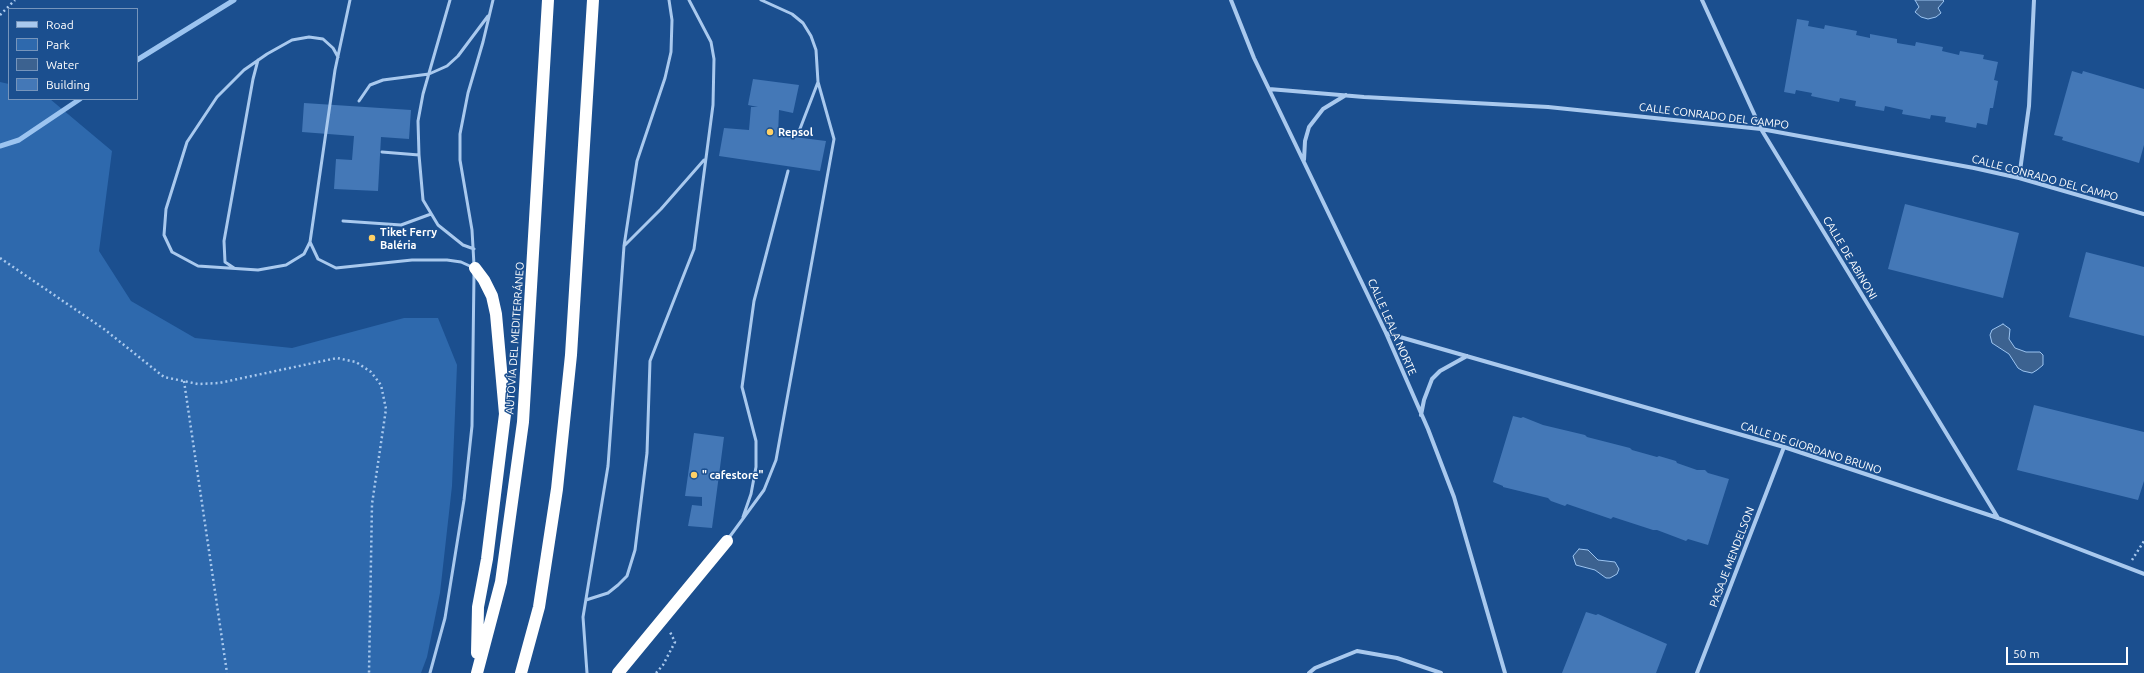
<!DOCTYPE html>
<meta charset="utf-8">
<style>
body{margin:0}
#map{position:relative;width:2144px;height:673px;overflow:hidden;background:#1b4f8f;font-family:Ubuntu,sans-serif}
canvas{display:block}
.legend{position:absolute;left:8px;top:8px;width:130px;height:92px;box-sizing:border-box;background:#1b4f8f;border:1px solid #7695bc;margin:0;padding:5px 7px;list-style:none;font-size:12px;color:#fff}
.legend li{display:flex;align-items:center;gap:8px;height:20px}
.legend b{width:20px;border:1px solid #7695bc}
.scale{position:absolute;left:2006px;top:647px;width:122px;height:18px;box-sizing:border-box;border:2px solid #fff;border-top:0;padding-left:5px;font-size:12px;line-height:14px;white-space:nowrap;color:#fff;-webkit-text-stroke:3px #1b4f8f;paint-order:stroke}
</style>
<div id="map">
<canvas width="2144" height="673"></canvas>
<ul class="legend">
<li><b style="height:5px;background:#a9c9ee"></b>Road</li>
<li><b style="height:11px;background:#2e69ad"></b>Park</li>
<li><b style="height:11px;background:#3c6290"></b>Water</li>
<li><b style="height:11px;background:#4478b7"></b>Building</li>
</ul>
<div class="scale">50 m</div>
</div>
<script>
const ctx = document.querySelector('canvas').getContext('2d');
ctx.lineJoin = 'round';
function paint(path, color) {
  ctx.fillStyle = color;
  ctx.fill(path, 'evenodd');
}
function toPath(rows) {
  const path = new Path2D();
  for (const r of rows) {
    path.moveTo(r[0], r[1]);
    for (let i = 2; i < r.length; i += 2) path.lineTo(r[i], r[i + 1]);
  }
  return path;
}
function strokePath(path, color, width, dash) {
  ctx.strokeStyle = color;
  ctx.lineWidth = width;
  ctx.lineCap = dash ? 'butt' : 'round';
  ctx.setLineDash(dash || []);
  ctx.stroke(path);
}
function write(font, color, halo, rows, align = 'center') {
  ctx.font = font + ' Ubuntu,sans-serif';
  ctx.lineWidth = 3;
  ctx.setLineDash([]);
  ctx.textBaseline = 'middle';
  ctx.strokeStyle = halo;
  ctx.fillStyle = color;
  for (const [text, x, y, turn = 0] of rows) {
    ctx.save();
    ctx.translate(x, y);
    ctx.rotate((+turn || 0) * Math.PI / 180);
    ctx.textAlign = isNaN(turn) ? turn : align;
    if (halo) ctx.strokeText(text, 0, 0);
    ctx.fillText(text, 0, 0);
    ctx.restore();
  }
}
paint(toPath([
 [0,82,9,84,9,99,50,99,112,151,99,251,131,301,195,338,292,348,404,318,438,318,457,365,452,486,440,593,427,657,421,673,0,673]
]), '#2e69ad');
const water = toPath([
 [1915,0,1943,0,1944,1,1938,8,1941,13,1936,17,1928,19,1921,17,1915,12,1919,7,1915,0],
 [2003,324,2010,329,2009,339,2015,348,2026,352,2040,352,2043,355,2043,365,2037,370,2032,373,2023,371,2018,368,2009,354,1992,343,1990,335,1992,330,2003,324],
 [1579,549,1588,550,1598,560,1615,562,1619,569,1617,574,1610,578,1606,578,1595,570,1576,565,1573,556,1579,549]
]);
paint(water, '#3c6290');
strokePath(water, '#9cc4f0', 1);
strokePath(toPath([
 [137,60,234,0],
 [0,146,19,140,80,99]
]), '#9cc4f0', 5);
paint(toPath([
 [1797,19,1809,21,1808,26,1824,29,1825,25,1857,31,1856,35,1870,38,1870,34,1897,39,1897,43,1915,46,1916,42,1943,47,1942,51,1959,55,1960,51,1984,55,1983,59,1998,62,1994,80,1998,81,1993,108,1990,108,1987,125,1977,123,1976,128,1945,122,1946,117,1931,115,1930,119,1902,114,1903,110,1885,106,1884,111,1855,106,1856,101,1840,98,1839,102,1811,96,1812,93,1796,90,1795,94,1784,92],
 [2072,71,2082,74,2083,71,2144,89,2144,145,2139,163,2062,140,2063,137,2054,135],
 [753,79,799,85,793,113,779,110,778,135,826,141,820,171,719,156,724,128,749,130,751,107,758,107,748,105],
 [304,103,411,110,409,139,381,137,378,191,334,189,336,159,352,160,354,136,302,132],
 [1905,204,2019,233,2003,298,1888,269],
 [2086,252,2144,267,2144,336,2069,317],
 [2034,405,2144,432,2144,481,2138,500,2017,470],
 [1513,416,1521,418,1523,417,1543,425,1585,435,1587,437,1630,448,1632,450,1657,457,1659,456,1676,461,1677,463,1697,470,1705,470,1708,473,1729,479,1708,545,1688,539,1686,541,1657,530,1653,530,1613,517,1611,519,1567,504,1565,506,1551,501,1548,498,1503,487,1503,486,1493,482],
 [694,433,724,437,712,528,688,526,692,505,702,506,702,497,685,496],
 [1586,612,1596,615,1598,614,1667,644,1656,673,1562,673]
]), '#4478b7');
strokePath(toPath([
 [0,15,15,0],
 [0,258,104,329,164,377,198,384,219,383,337,358,356,362,371,372,381,385,386,409,372,504,369,673],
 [184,381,227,673],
 [2132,560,2144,541],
 [656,673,663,665,675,642,670,632]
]), '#a9c9ee', 2.5, [2, 3]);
strokePath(toPath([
 [350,0,335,70,310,242,318,259,336,268,412,260,447,260,461,262,472,267],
 [359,101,370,85,383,80,429,74,447,66,458,56,488,16],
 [798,134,818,82],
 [382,152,419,155,423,200,438,225,463,245,474,249],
 [419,155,418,121,423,94,450,0],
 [343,221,401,225,431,214],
 [310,242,304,254,286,265,258,270,198,266,172,252,164,235,166,209,187,142,217,97,244,70,267,54,292,40,309,37,323,39,333,48,338,57],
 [624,246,661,209,704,160],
 [474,265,472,230,460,160,460,134,468,93,483,42,493,0],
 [234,268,225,262,224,241,253,79,258,60],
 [743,517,751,494,756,467,756,441,742,387,754,301,788,171],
 [728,539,764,490,776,460,834,139,818,82,816,50,811,36,803,23,792,14,761,0],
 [586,600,608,593,618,585,627,576,635,550,647,453,650,361,694,249,713,105,714,59,711,42,689,0],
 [430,673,445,618,464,500,472,426,474,274],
 [587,673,583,617,608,466,624,246,637,161,665,78,671,52,672,20,669,0]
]), '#a9c9ee', 3);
strokePath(toPath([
 [1231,0,1254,58,1386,333,1428,429,1454,497,1505,673],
 [1702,0,1761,129,1998,518],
 [1269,89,1364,97,1548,107,1761,129,1974,168,2019,178,2144,214],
 [1304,160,1305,141,1309,127,1323,109,1346,95],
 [2019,178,2029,106,2034,0],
 [1386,333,1784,447,1998,518,2144,574],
 [1421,415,1424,400,1432,379,1440,371,1467,356],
 [1309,673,1315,668,1357,651,1397,658,1441,673],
 [1697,673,1784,447]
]), '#a9c9ee', 4);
strokePath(toPath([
 [475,268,484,280,492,296,496,314,505,414,487,559,478,607,477,653],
 [477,673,501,582,523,422,548,0],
 [521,673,539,607,557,489,571,355,593,0],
 [618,673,727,541]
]), '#fff', 12);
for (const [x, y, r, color] of [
 [770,132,4,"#ffd166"],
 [372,238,4,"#ffd166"],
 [694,475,4,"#ffd166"]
]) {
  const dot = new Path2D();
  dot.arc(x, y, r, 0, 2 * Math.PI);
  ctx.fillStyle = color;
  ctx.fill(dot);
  strokePath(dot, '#1b4f8f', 1.5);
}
write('11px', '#fff', '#1b4f8f', [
 ["CALLE CONRADO DEL CAMPO",1714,116,7],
 ["CALLE CONRADO DEL CAMPO",2045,178,15],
 ["CALLE DE ABINONI",1850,258,59],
 ["CALLE LEALA NORTE",1392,327,66],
 ["AUTOVÍA DEL MEDITERRÁNEO",515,338,-86],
 ["CALLE DE GIORDANO BRUNO",1811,448,18],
 ["PASAJE MENDELSON",1732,557,-69]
]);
write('bold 11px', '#fff', '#1b4f8f', [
 ["Repsol",778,132],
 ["Tiket Ferry",380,232],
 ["Baléria",380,245],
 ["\" cafestore\"",702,475]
], 'left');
</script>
